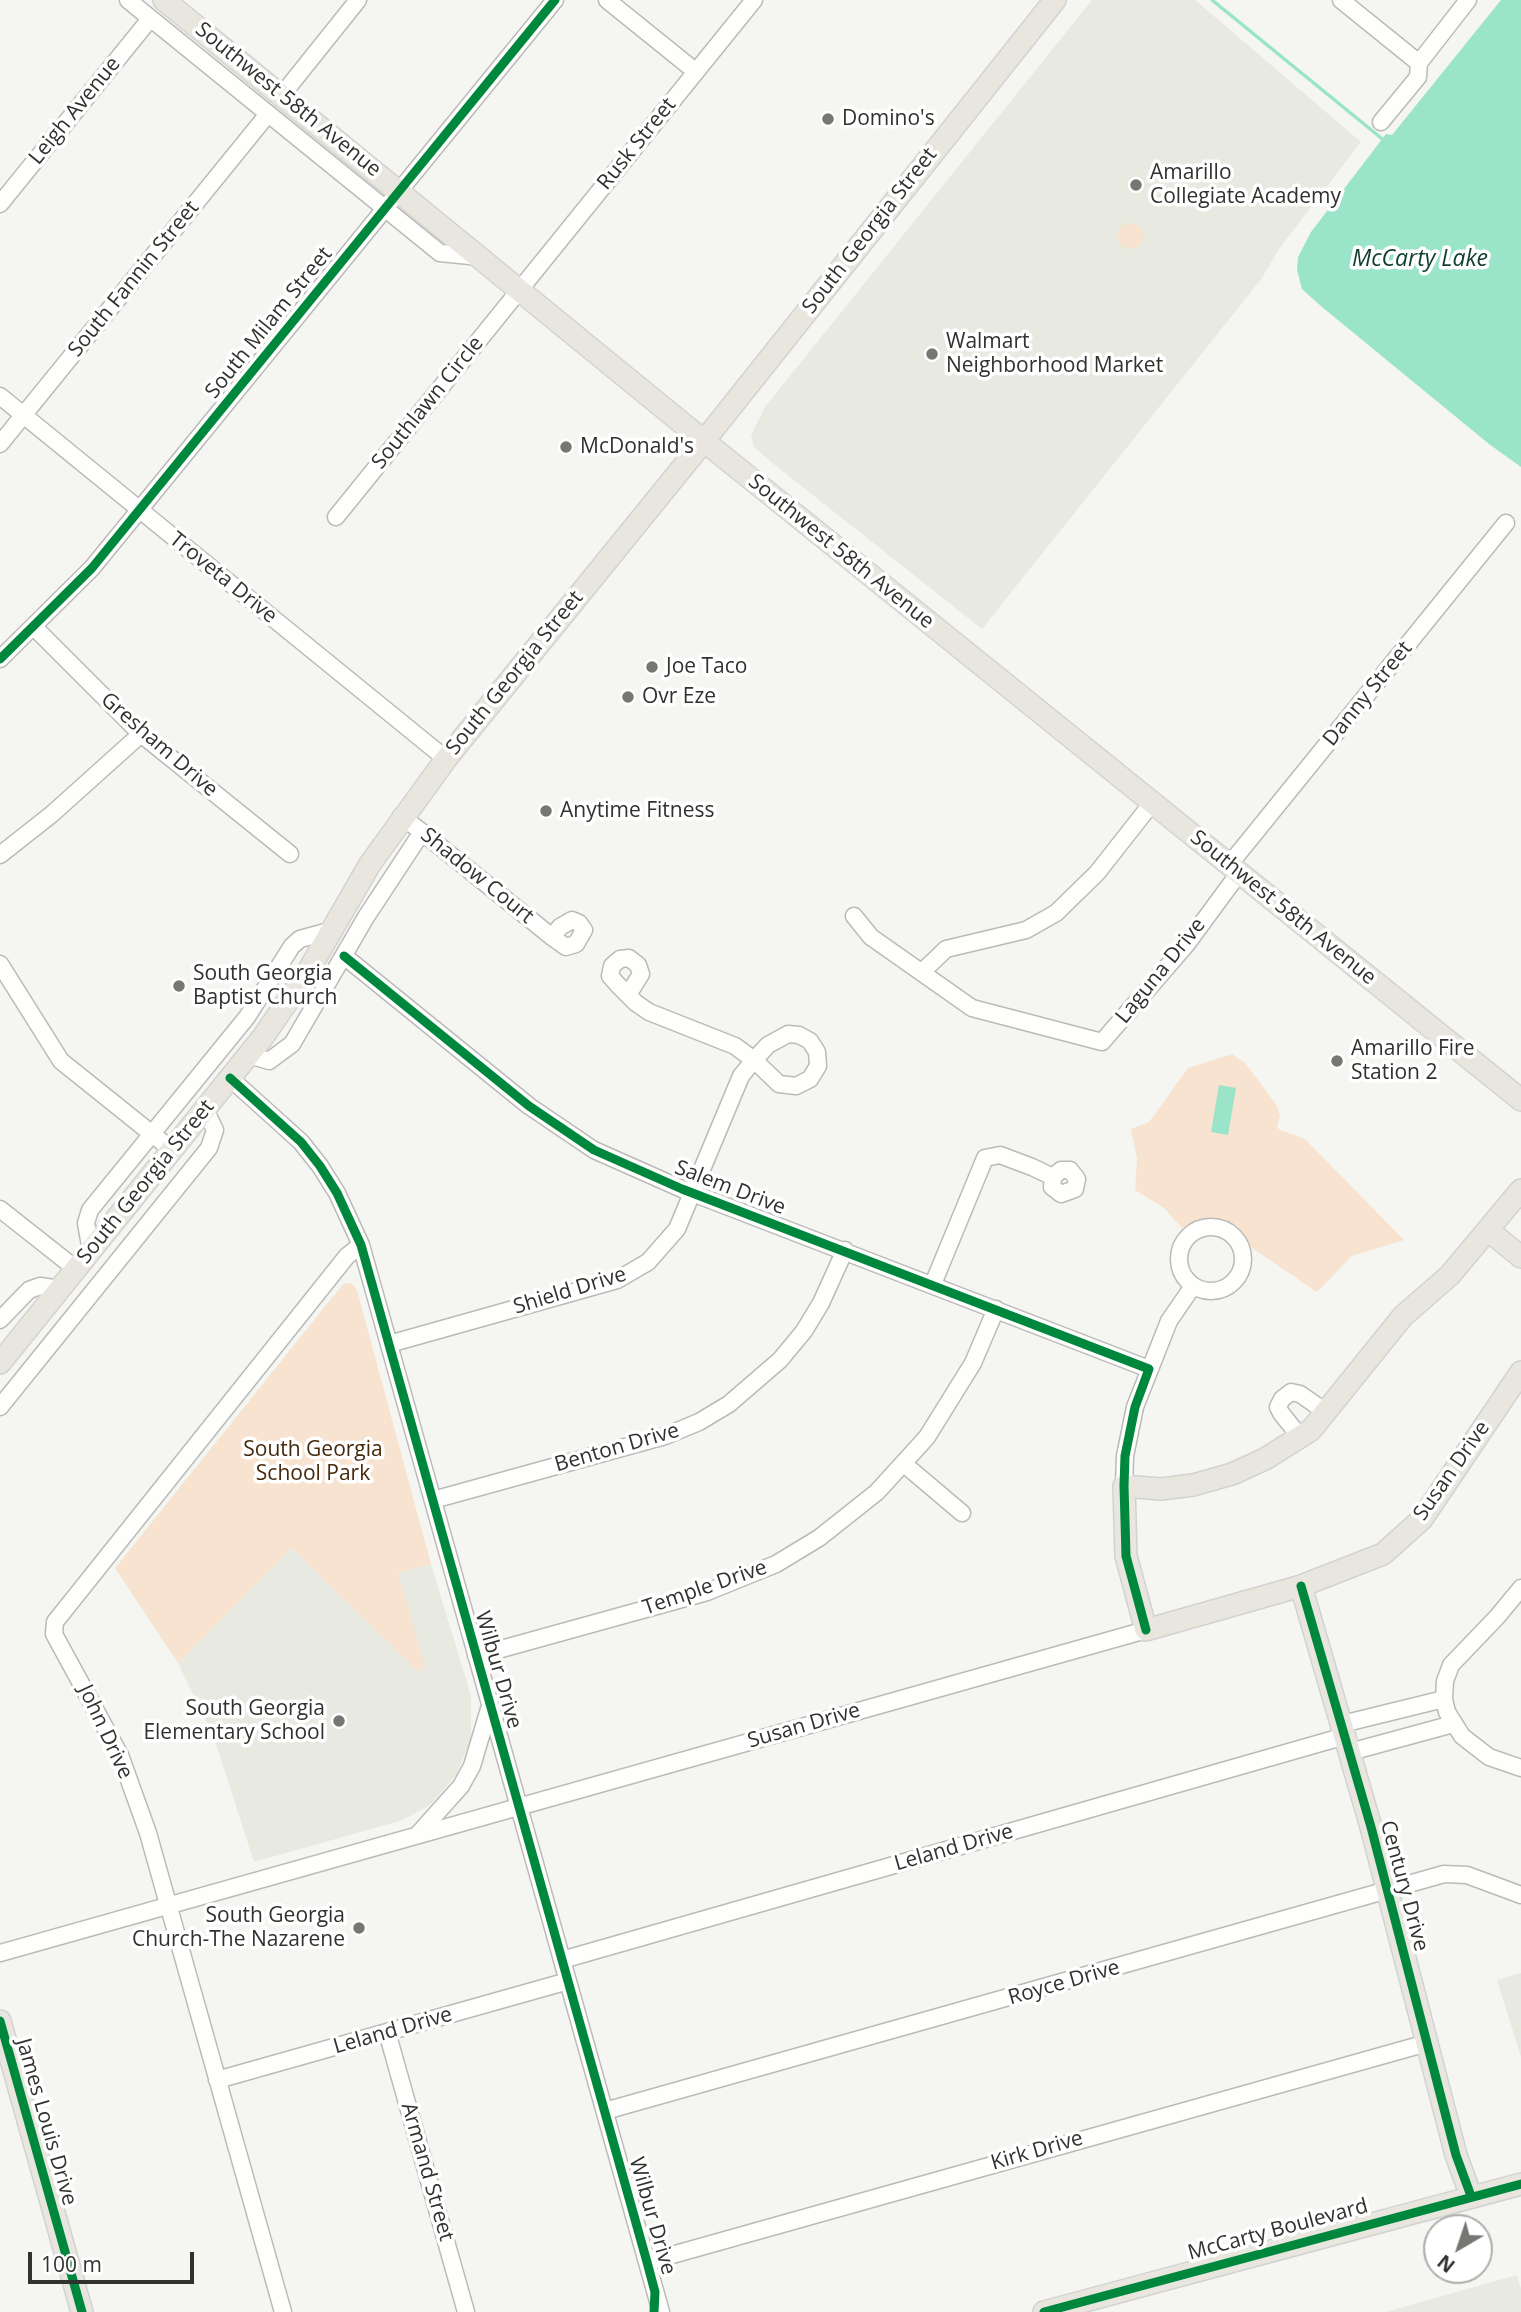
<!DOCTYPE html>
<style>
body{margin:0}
#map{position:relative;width:1521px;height:2312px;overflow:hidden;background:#f5f6f2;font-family:"Open Sans",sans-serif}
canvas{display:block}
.north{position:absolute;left:1423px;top:2214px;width:70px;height:70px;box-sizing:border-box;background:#fff;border:2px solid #adadac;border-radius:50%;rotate:219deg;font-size:19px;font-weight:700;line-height:28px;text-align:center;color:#31322f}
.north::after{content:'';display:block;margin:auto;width:24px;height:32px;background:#767773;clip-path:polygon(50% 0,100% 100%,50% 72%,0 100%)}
.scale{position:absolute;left:28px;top:2252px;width:166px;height:32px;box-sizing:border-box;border:4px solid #31322f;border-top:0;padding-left:9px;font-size:21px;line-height:24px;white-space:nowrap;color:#31322f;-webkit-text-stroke:5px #fff;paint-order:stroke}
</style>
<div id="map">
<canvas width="1521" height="2312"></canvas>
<div class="north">N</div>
<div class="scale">100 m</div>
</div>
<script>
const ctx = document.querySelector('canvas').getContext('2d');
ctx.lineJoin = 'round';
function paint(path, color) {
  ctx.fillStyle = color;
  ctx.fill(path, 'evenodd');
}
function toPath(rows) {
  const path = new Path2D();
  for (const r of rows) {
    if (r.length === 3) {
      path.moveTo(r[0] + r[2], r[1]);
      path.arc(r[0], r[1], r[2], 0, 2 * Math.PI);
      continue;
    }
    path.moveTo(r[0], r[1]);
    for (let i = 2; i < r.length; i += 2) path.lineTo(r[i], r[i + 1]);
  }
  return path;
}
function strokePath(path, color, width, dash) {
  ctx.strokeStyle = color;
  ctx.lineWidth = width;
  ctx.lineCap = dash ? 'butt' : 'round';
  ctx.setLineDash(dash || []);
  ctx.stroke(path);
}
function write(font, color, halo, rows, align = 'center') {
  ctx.font = font + ' "Open Sans",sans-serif';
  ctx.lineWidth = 7;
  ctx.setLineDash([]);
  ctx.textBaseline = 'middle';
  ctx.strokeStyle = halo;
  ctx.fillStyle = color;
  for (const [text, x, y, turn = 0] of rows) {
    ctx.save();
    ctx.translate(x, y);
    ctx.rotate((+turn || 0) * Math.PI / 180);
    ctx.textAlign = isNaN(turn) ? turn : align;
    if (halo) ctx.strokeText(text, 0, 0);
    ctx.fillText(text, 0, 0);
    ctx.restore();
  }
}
paint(toPath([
 [1092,0,1195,0,1361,142,1279,249,1262,278,982,629,771,462,754,447,751,435,765,407],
 [292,1548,418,1672,424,1665,398,1573,431,1564,471,1696,471,1740,456,1775,430,1805,403,1820,254,1862,215,1741,178,1663],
 [1521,1973,1521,2057,1497,1980],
 [1517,2275,1521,2289,1521,2312,1386,2312]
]), '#e8e9e1');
paint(toPath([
 [1130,236,13],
 [1232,1054,1245,1063,1276,1104,1280,1115,1277,1127,1280,1130,1305,1139,1404,1240,1352,1256,1317,1292,1249,1246,1238,1231,1222,1220,1199,1221,1182,1228,1164,1208,1135,1190,1137,1159,1131,1129,1149,1122,1188,1068],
 [351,1283,357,1290,431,1564,398,1573,425,1665,418,1672,292,1548,178,1663,115,1568,343,1284]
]), '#f7e3cf');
paint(toPath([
 [1501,0,1521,0,1521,467,1489,444,1322,307,1302,289,1297,270,1298,257,1311,232,1386,134,1392,135],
 [1219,1085,1236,1088,1228,1135,1211,1132]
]), '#9ae5c9');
strokePath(toPath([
 [1212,0,1386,142]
]), '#9ae5c9', 3.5);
const minor = toPath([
 [128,0,440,253,480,257],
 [607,0,695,71],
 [1341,0,1419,63],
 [282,95,358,0],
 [1381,122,1418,77,1419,63,1468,0],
 [0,204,150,19],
 [0,396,446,759],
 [0,444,268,114],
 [336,517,754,0],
 [34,627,141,734,290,854],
 [0,659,92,568,555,0],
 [401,816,422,832,552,937,566,947,576,944,584,930,579,923,572,920,560,927,552,937],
 [0,855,52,814,141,734],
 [1229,865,1506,523],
 [854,916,871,937,972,1008,1102,1042,1186,945,1239,873],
 [344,956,529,1106,594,1150,682,1189,1149,1369],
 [0,964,61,1061,172,1150],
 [922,972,946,949,1026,930,1056,913,1097,873,1152,803],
 [788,1034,799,1035,810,1041,817,1052,818,1066,810,1079,796,1086,779,1084,754,1060,768,1045,788,1034],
 [249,1055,269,1061,292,1044,366,917,422,832],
 [230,1078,301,1142,320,1166,337,1193,361,1245,661,2312],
 [0,1209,76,1269],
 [1211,1259,32],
 [91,1251,86,1223,90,1210,247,1017,292,946,300,939,329,931],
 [933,1284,985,1158,1000,1155,1032,1167,1053,1177,1052,1187,1061,1194,1075,1189,1077,1179,1070,1170,1061,1170,1053,1177],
 [0,1320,29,1290,40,1286,60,1289],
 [389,1344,617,1280,648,1262,677,1229,741,1076,754,1060,735,1046,649,1012,636,1003,618,985,610,976,612,966,620,959,629,958,638,965,641,974,628,995],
 [0,1407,209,1148,215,1130,205,1109],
 [1301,1438,1281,1413,1278,1407,1282,1399,1291,1392,1300,1394,1326,1412],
 [904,1464,962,1513],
 [1124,1486,1125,1456,1135,1407,1169,1321,1193,1286],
 [433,1500,665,1436,699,1422,729,1404,780,1360,804,1331,821,1303,845,1250],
 [1521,1588,1497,1617,1451,1665,1445,1681,1444,1699,1447,1712,1462,1736,1489,1757,1521,1768],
 [476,1656,707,1592,776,1564,819,1538,877,1492,927,1437,973,1363,996,1309],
 [1342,1724,1444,1699],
 [1350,1752,1453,1724],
 [419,1833,461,1786,472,1766,489,1709],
 [0,1953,1146,1630],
 [562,1960,1345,1736],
 [387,2032,466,2312],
 [217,2080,568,1981],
 [605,2111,1444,1874,1467,1875,1521,1895],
 [647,2262,1427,2043],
 [283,2312,148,1833,120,1755,54,1634,55,1622,347,1256,361,1245]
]);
const major = toPath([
 [164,0,704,441,1521,1100],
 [1521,1190,1450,1275,1403,1316,1311,1430,1265,1459,1232,1474,1193,1485,1161,1489,1124,1486,1126,1556,1146,1630,1301,1586,1383,1554,1422,1519,1521,1372],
 [1489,1231,1521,1257],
 [0,1363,263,1037,307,973,370,864,446,759,704,441,1055,0],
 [1301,1586,1371,1827,1456,2155,1471,2196],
 [0,2021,82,2312],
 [1044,2312,1521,2184]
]);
strokePath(minor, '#babbb8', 19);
strokePath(major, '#d2d3d1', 24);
strokePath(minor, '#fefefd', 16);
strokePath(major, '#e8e6de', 21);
strokePath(toPath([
 [0,659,92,568,555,0],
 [344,956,529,1106,594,1150,682,1189,1149,1369,1135,1407,1125,1456,1124,1486,1126,1556,1146,1630],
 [230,1078,301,1142,320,1166,337,1193,361,1245,647,2262,655,2292,654,2312],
 [1301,1586,1371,1827,1456,2155,1471,2196],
 [0,2021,82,2312],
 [1044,2312,1521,2184]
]), '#00873e', 9);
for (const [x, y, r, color] of [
 [828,119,7,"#767773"],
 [1136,185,7,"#767773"],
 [932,354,7,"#767773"],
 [566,447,7,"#767773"],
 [652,667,7,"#767773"],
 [628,697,7,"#767773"],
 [546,811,7,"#767773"],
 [179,986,7,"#767773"],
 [1337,1061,7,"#767773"],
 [339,1721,7,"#767773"],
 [359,1928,7,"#767773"]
]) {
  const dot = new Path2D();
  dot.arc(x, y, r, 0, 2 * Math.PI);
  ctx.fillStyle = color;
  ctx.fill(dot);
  strokePath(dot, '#fff', 2.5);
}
write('21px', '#31322f', '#fff', [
 ["Southwest 58th Avenue",288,100,39],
 ["Leigh Avenue",75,111,-51],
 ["Rusk Street",637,144,-51],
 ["South Georgia Street",870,231,-52],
 ["South Fannin Street",134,279,-51],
 ["South Milam Street",269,323,-51],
 ["Southlawn Circle",428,403,-51],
 ["Southwest 58th Avenue",841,552,39],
 ["Troveta Drive",223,578,39],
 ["South Georgia Street",515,673,-51],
 ["Danny Street",1368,694,-51],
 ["Gresham Drive",159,745,41],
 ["Shadow Court",477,876,39],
 ["Southwest 58th Avenue",1283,908,39],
 ["Laguna Drive",1161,971,-51],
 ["South Georgia Street",146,1182,-51],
 ["Salem Drive",730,1188,21],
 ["Shield Drive",570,1291,-17],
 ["Benton Drive",617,1448,-16],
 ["Susan Drive",1452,1471,-55],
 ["Temple Drive",705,1588,-19],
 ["Wilbur Drive",498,1670,74],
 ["Susan Drive",804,1726,-16],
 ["John Drive",105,1732,65],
 ["Leland Drive",954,1848,-16],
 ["Century Drive",1404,1886,75],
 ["Royce Drive",1064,1983,-16],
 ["Leland Drive",393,2031,-16],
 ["James Louis Drive",46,2122,74],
 ["Kirk Drive",1037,2151,-16],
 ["Armand Street",427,2172,74],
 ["Wilbur Drive",652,2216,74],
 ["McCarty Boulevard",1278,2230,-15]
]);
write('21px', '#31322f', '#fff', [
 ["Domino's",842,119],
 ["Amarillo",1150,173],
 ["Collegiate Academy",1150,197],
 ["Walmart",946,342],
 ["Neighborhood Market",946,366],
 ["McDonald's",580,447],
 ["Joe Taco",666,667],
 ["Ovr Eze",642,697],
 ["Anytime Fitness",560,811],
 ["South Georgia",193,974],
 ["Baptist Church",193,998],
 ["Amarillo Fire",1351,1049],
 ["Station 2",1351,1073],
 ["South Georgia",325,1709,"right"],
 ["Elementary School",325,1733,"right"],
 ["South Georgia",345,1916,"right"],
 ["Church-The Nazarene",345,1940,"right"]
], 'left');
write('21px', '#45290d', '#fff', [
 ["South Georgia",313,1450],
 ["School Park",313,1474]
]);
write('italic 23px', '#0f3e2f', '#fff', [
 ["McCarty Lake",1420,259]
]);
</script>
